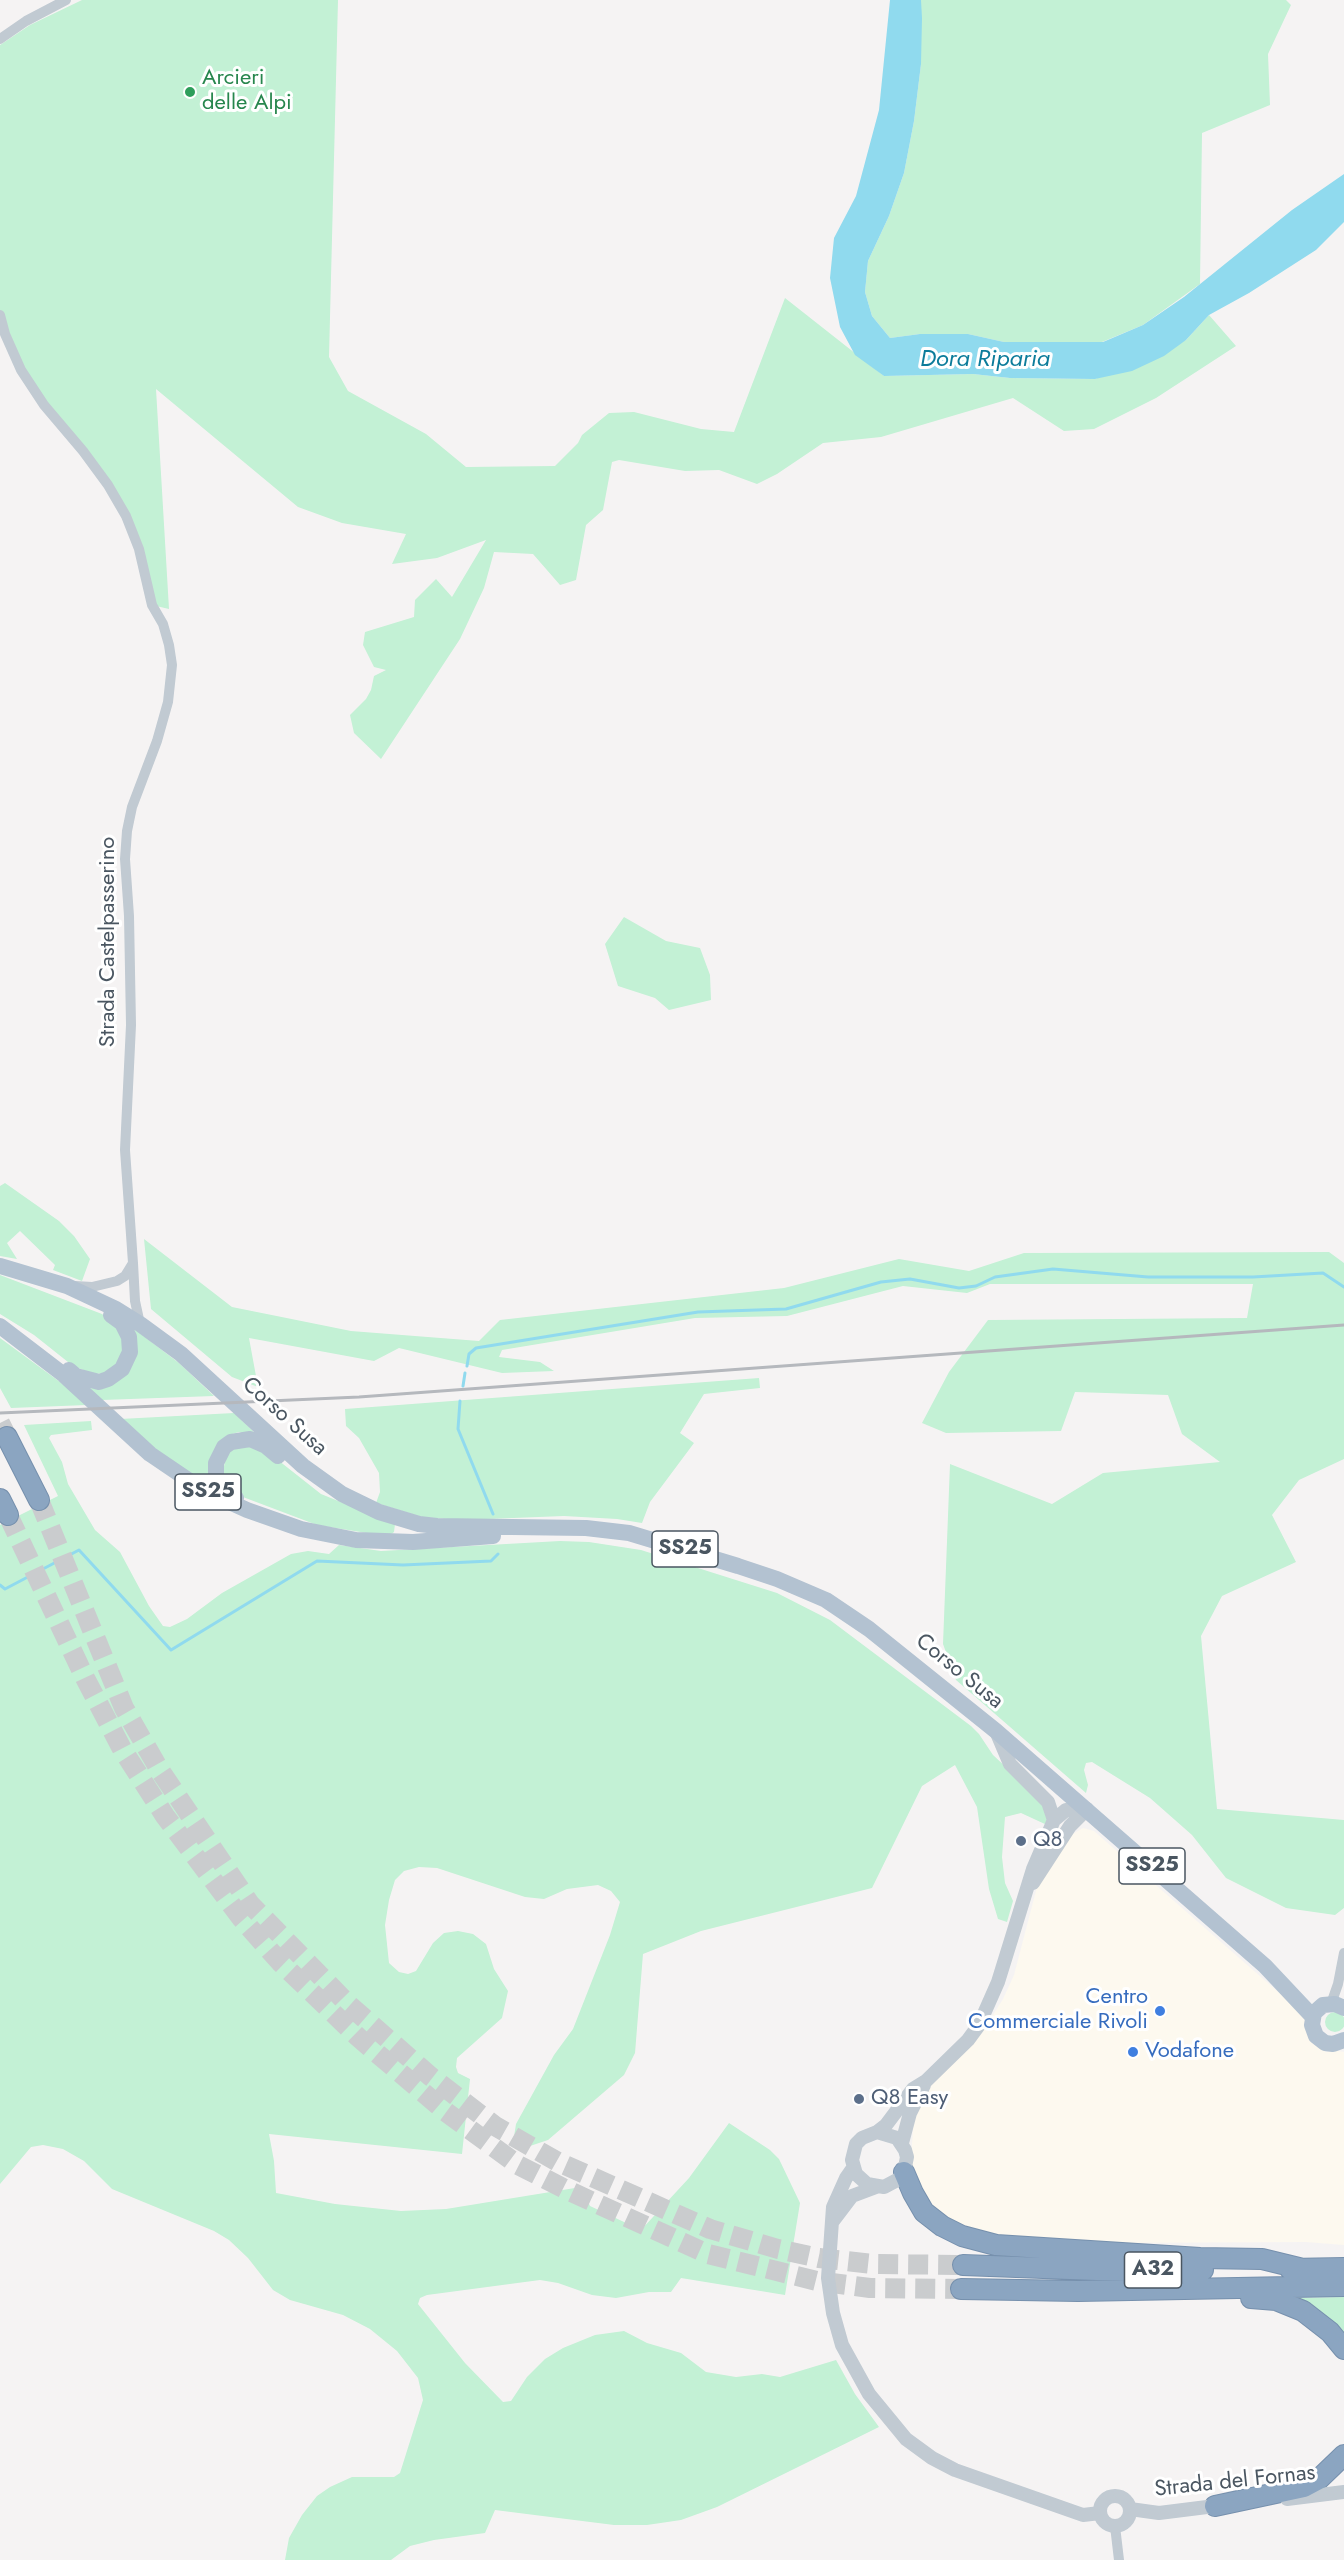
<!DOCTYPE html>
<style>
body{margin:0}
canvas{display:block;background:#f5f3f3}
</style>
<canvas width="1344" height="2560"></canvas>
<script>
const ctx = document.querySelector('canvas').getContext('2d');
ctx.lineJoin = 'round';
function paint(path, color) {
  ctx.fillStyle = color;
  ctx.fill(path, 'evenodd');
}
function toPath(rows) {
  const path = new Path2D();
  for (const r of rows) {
    if (r.length === 3) {
      path.moveTo(r[0] + r[2], r[1]);
      path.arc(r[0], r[1], r[2], 0, 2 * Math.PI);
      continue;
    }
    path.moveTo(r[0], r[1]);
    for (let i = 2; i < r.length; i += 2) path.lineTo(r[i], r[i + 1]);
  }
  return path;
}
function strokePath(path, color, width, dash) {
  ctx.strokeStyle = color;
  ctx.lineWidth = width;
  ctx.lineCap = dash ? 'butt' : 'round';
  ctx.setLineDash(dash || []);
  ctx.stroke(path);
}
function write(font, color, halo, rows, align = 'center') {
  ctx.font = font + ' Jost,sans-serif';
  ctx.lineWidth = 6;
  ctx.setLineDash([]);
  ctx.textBaseline = 'middle';
  ctx.strokeStyle = halo;
  ctx.fillStyle = color;
  for (const [text, x, y, turn = 0] of rows) {
    ctx.save();
    ctx.translate(x, y);
    ctx.rotate((+turn || 0) * Math.PI / 180);
    ctx.textAlign = isNaN(turn) ? turn : align;
    if (halo) ctx.strokeText(text, 0, 0);
    ctx.fillText(text, 0, 0);
    ctx.restore();
  }
}
paint(toPath([
 [1083,1828,1094,1831,1293,2005,1306,2021,1313,2041,1326,2052,1333,2050,1344,2052,1344,2245,1306,2242,1094,2243,1003,2239,955,2226,925,2203,913,2175,911,2158,914,2116,920,2100,934,2081,986,2026,1003,1999,1014,1975,1037,1887,1071,1835]
]), '#fdf9ef');
paint(toPath([
 [82,0,338,0,329,357,348,391,426,434,466,467,555,466,578,443,582,435,609,413,634,412,701,429,734,432,785,298,884,376,973,374,1010,378,1095,379,1186,340,1209,315,1236,346,1156,398,1094,429,1064,431,1013,398,881,437,823,443,777,474,757,484,719,470,685,471,619,460,612,462,603,510,586,525,576,580,560,585,533,554,494,552,484,588,460,639,381,759,354,733,350,715,366,699,371,690,374,676,386,670,374,667,363,645,365,632,414,617,415,600,436,579,452,597,486,540,437,558,392,564,406,534,342,523,298,507,156,389,169,609,152,605,123,508,44,408,4,327,0,310,0,45,30,25],
 [921,0,1286,0,1291,5,1268,54,1270,105,1202,133,1200,284,1143,325,1102,342,1004,342,968,334,920,334,890,338,872,316,865,292,868,261,889,216,904,173,914,121,921,64],
 [624,917,666,941,700,948,710,975,711,1000,669,1010,655,998,618,986,605,944],
 [5,1183,59,1221,74,1236,90,1259,82,1281,53,1270,55,1265,20,1231,7,1243,17,1259,0,1256,0,1186],
 [144,1239,232,1307,351,1331,479,1341,500,1320,784,1288,899,1259,969,1271,1024,1253,1329,1252,1344,1263,1344,1459,1299,1480,1272,1515,1296,1562,1222,1596,1201,1636,1217,1809,1344,1820,1344,1908,1335,1915,1286,1908,1226,1878,1192,1835,1150,1798,1092,1762,1086,1763,1084,1770,1088,1785,1086,1793,956,1680,943,1644,950,1464,1052,1504,1103,1473,1220,1462,1182,1434,1168,1395,1075,1392,1061,1431,946,1433,922,1423,949,1372,988,1320,1247,1318,1253,1284,990,1284,967,1293,903,1286,787,1316,695,1318,502,1350,499,1357,540,1362,554,1371,502,1373,399,1348,374,1361,249,1338,258,1387,232,1377,151,1309],
 [0,1275,102,1314,116,1325,126,1345,116,1366,106,1373,94,1374,73,1366,34,1335,0,1314],
 [129,1325,179,1363,214,1396,102,1400,83,1383,114,1380],
 [0,1338,60,1382,87,1405,11,1408,0,1388],
 [759,1378,760,1388,704,1394,680,1433,694,1443,650,1502,642,1523,617,1519,564,1516,462,1520,422,1517,376,1503,380,1492,379,1473,359,1438,346,1426,345,1409],
 [234,1413,258,1436,239,1432,232,1434,218,1490,161,1455,120,1419],
 [91,1421,92,1430,51,1435,49,1438,62,1462,68,1484,95,1530,120,1552,149,1606,163,1626,170,1627,187,1619,222,1593,291,1554,308,1551,329,1554,339,1545,381,1551,560,1541,589,1542,641,1550,777,1593,830,1620,971,1726,979,1734,993,1755,1040,1799,1048,1809,1047,1825,1021,1813,1005,1817,1002,1857,1005,1883,1013,1901,1007,1922,998,1919,989,1889,977,1807,955,1765,922,1786,872,1888,701,1931,643,1954,635,2053,624,2075,548,2140,521,2149,513,2143,516,2124,554,2055,573,2029,610,1935,620,1902,611,1891,598,1885,567,1889,544,1899,525,1897,437,1868,419,1867,404,1871,395,1880,389,1900,385,1925,389,1963,399,1972,408,1974,416,1971,433,1943,444,1933,458,1931,473,1934,486,1944,494,1969,508,1991,502,2018,457,2058,456,2067,458,2073,470,2079,462,2154,269,2134,274,2161,276,2193,335,2204,401,2211,446,2209,581,2187,590,2206,641,2230,689,2178,729,2123,770,2150,779,2159,800,2203,785,2295,681,2278,671,2292,649,2292,616,2298,592,2295,558,2283,540,2280,427,2295,420,2298,418,2304,465,2363,503,2402,511,2401,527,2377,545,2359,563,2348,595,2335,624,2331,647,2343,681,2353,706,2372,736,2377,762,2374,780,2377,836,2360,855,2394,879,2427,717,2507,681,2520,647,2525,614,2525,495,2510,485,2533,434,2540,410,2546,391,2560,285,2560,289,2538,302,2515,317,2496,330,2487,352,2477,394,2477,400,2473,423,2400,418,2378,397,2351,370,2329,343,2315,290,2300,273,2290,248,2258,229,2240,214,2231,112,2189,84,2161,63,2149,43,2145,31,2147,0,2184,0,1525,58,1496,24,1425],
 [236,1443,269,1453,321,1494,395,1524,394,1532,390,1535,373,1534,317,1525,235,1494,222,1480,221,1462],
 [1335,2022,10],
 [1344,2297,1344,2337,1292,2298]
]), '#c3f1d5');
paint(toPath([
 [890,0,921,0,922,18,921,64,914,121,904,173,889,216,868,261,865,292,872,316,890,338,920,334,968,334,1004,342,1103,342,1143,325,1184,297,1292,210,1344,174,1344,222,1316,250,1249,293,1209,315,1186,340,1164,356,1132,371,1095,379,1010,378,973,374,884,376,855,355,840,327,830,278,834,238,856,196,879,110]
]), '#90daee');
strokePath(toPath([
 [467,1366,469,1354,476,1348,698,1312,786,1309,881,1282,910,1279,959,1288,976,1286,995,1277,1053,1269,1148,1277,1253,1277,1323,1273,1344,1287],
 [463,1386,465,1373],
 [460,1401,458,1429,493,1514],
 [0,1585,5,1589,79,1550,171,1650,317,1561,403,1565,491,1561,498,1554]
]), '#90daee', 3);
strokePath(toPath([
 [0,1423,7,1437],
 [39,1500,124,1708,159,1769,250,1904,348,2004,430,2076,495,2126,558,2162,710,2229,778,2249,819,2258,873,2264,963,2265],
 [8,1515,85,1678,122,1749,165,1816,242,1919,280,1962,358,2037,446,2112,518,2165,569,2191,708,2254,817,2281,870,2288,961,2289]
]), '#caccce', 20, [20, 10]);
const motorway = toPath([
 [7,1437,39,1500],
 [0,1499,8,1515],
 [904,2172,913,2193,924,2212,942,2226,962,2236,996,2245,1200,2258,1262,2259,1303,2269],
 [963,2265,1097,2270,1203,2270],
 [1290,2269,1344,2268],
 [961,2289,1078,2291,1344,2286],
 [1251,2298,1276,2300,1303,2311,1330,2332,1344,2349],
 [1215,2506,1304,2487,1319,2479,1344,2455]
]);
strokePath(motorway, '#7690ad', 22);
strokePath(toPath([
 [0,39,26,21,66,0],
 [0,315,5,334,21,370,44,405,83,451,108,485,126,516,139,549,152,605,163,624,169,645,172,665,168,702,157,741,132,807,127,831,125,859,129,916,131,1025,125,1150,133,1263],
 [75,1286,92,1287,117,1281,125,1276,133,1263,135,1301,140,1324],
 [1331,2004,1338,1984,1344,1953],
 [1115,2526,1119,2560]
]), '#c1cad2', 10);
strokePath(toPath([
 [996,1731,1010,1764,1048,1802,1054,1820],
 [1033,1883,1070,1826,1087,1809],
 [877,2132,897,2138,905,2150,907,2157,904,2172,899,2179,884,2187,867,2184,856,2174,852,2160,856,2144,862,2138,877,2132,886,2125,913,2089,926,2081,968,2040,979,2025,998,1982,1033,1869,1054,1820,1066,1810,1087,1809],
 [902,2143,910,2113,924,2085],
 [853,2168,846,2178,833,2207,828,2278,833,2313,842,2345,869,2394,906,2439,932,2458,955,2470,1083,2515,1100,2513],
 [833,2221,852,2196,876,2187],
 [1115,2511,15],
 [1287,2499,1344,2492],
 [1130,2509,1159,2513,1223,2505]
]), '#c1cad2', 14);
strokePath(toPath([
 [0,1266,67,1286,116,1309,140,1324,181,1354,303,1466,342,1494,379,1512,419,1524,437,1526,586,1528,629,1533,738,1566,777,1579,826,1600,869,1629,996,1731,1265,1966,1313,2017],
 [0,1326,64,1375,150,1454,203,1490,247,1510,301,1529,356,1540,413,1542,493,1536],
 [69,1370,76,1376,99,1382,108,1379,122,1369,130,1352,129,1337,122,1323,111,1315],
 [236,1498,223,1491,216,1478,216,1463,224,1447,231,1442,250,1439,266,1446,278,1456],
 [1344,2008,1335,2004,1323,2005,1314,2013,1312,2025,1316,2036,1325,2043,1333,2044,1344,2040]
]), '#b3c2d1', 16);
strokePath(motorway, '#8ba5c1', 20);
strokePath(toPath([
 [0,1413,359,1397,1344,1325]
]), '#b5b8bd', 3);
for (const [x, y, r, color] of [
 [190,92,6,"#2e9e5b"],
 [1021,1841,6,"#5c6f8a"],
 [1160,2011,6,"#3f7fe0"],
 [1133,2052,6,"#3f7fe0"],
 [859,2099,6,"#5c6f8a"]
]) {
  const dot = new Path2D();
  dot.arc(x, y, r, 0, 2 * Math.PI);
  ctx.fillStyle = color;
  ctx.fill(dot);
  strokePath(dot, '#fff', 2);
}
for (const [x, y, w] of [
 [208,1492,66],
 [685,1549,66],
 [1152,1866,66],
 [1153,2270,57]
]) {
  const box = new Path2D();
  box.roundRect(x - w / 2, y - 18, w, 36, 4.5);
  ctx.fillStyle = '#fff';
  ctx.fill(box);
  strokePath(box, '#4a5661', 1.5);
}
write('bold 21px', '#4a5661', null, [
 ["SS25",208,1492],
 ["SS25",685,1549],
 ["SS25",1152,1866],
 ["A32",1153,2270]
]);
write('22px', '#27864d', '#fff', [
 ["Arcieri",202,79],
 ["delle Alpi",202,104]
], 'left');
write('22px', '#4a5661', '#fff', [
 ["Strada Castelpasserino",109,942,-90],
 ["Corso Susa",284,1417,42],
 ["Corso Susa",959,1672,39],
 ["Strada del Fornas",1235,2482,-6]
]);
write('22px', '#4e5e75', '#fff', [
 ["Q8",1033,1841],
 ["Q8 Easy",871,2099]
], 'left');
write('22px', '#366cbe', '#fff', [
 ["Centro",1148,1998],
 ["Commerciale Rivoli",1148,2023],
 ["Vodafone",1145,2052,"left"]
], 'right');
write('italic 24px', '#0c7c9b', '#fff', [
 ["Dora Riparia",985,360]
]);
</script>
